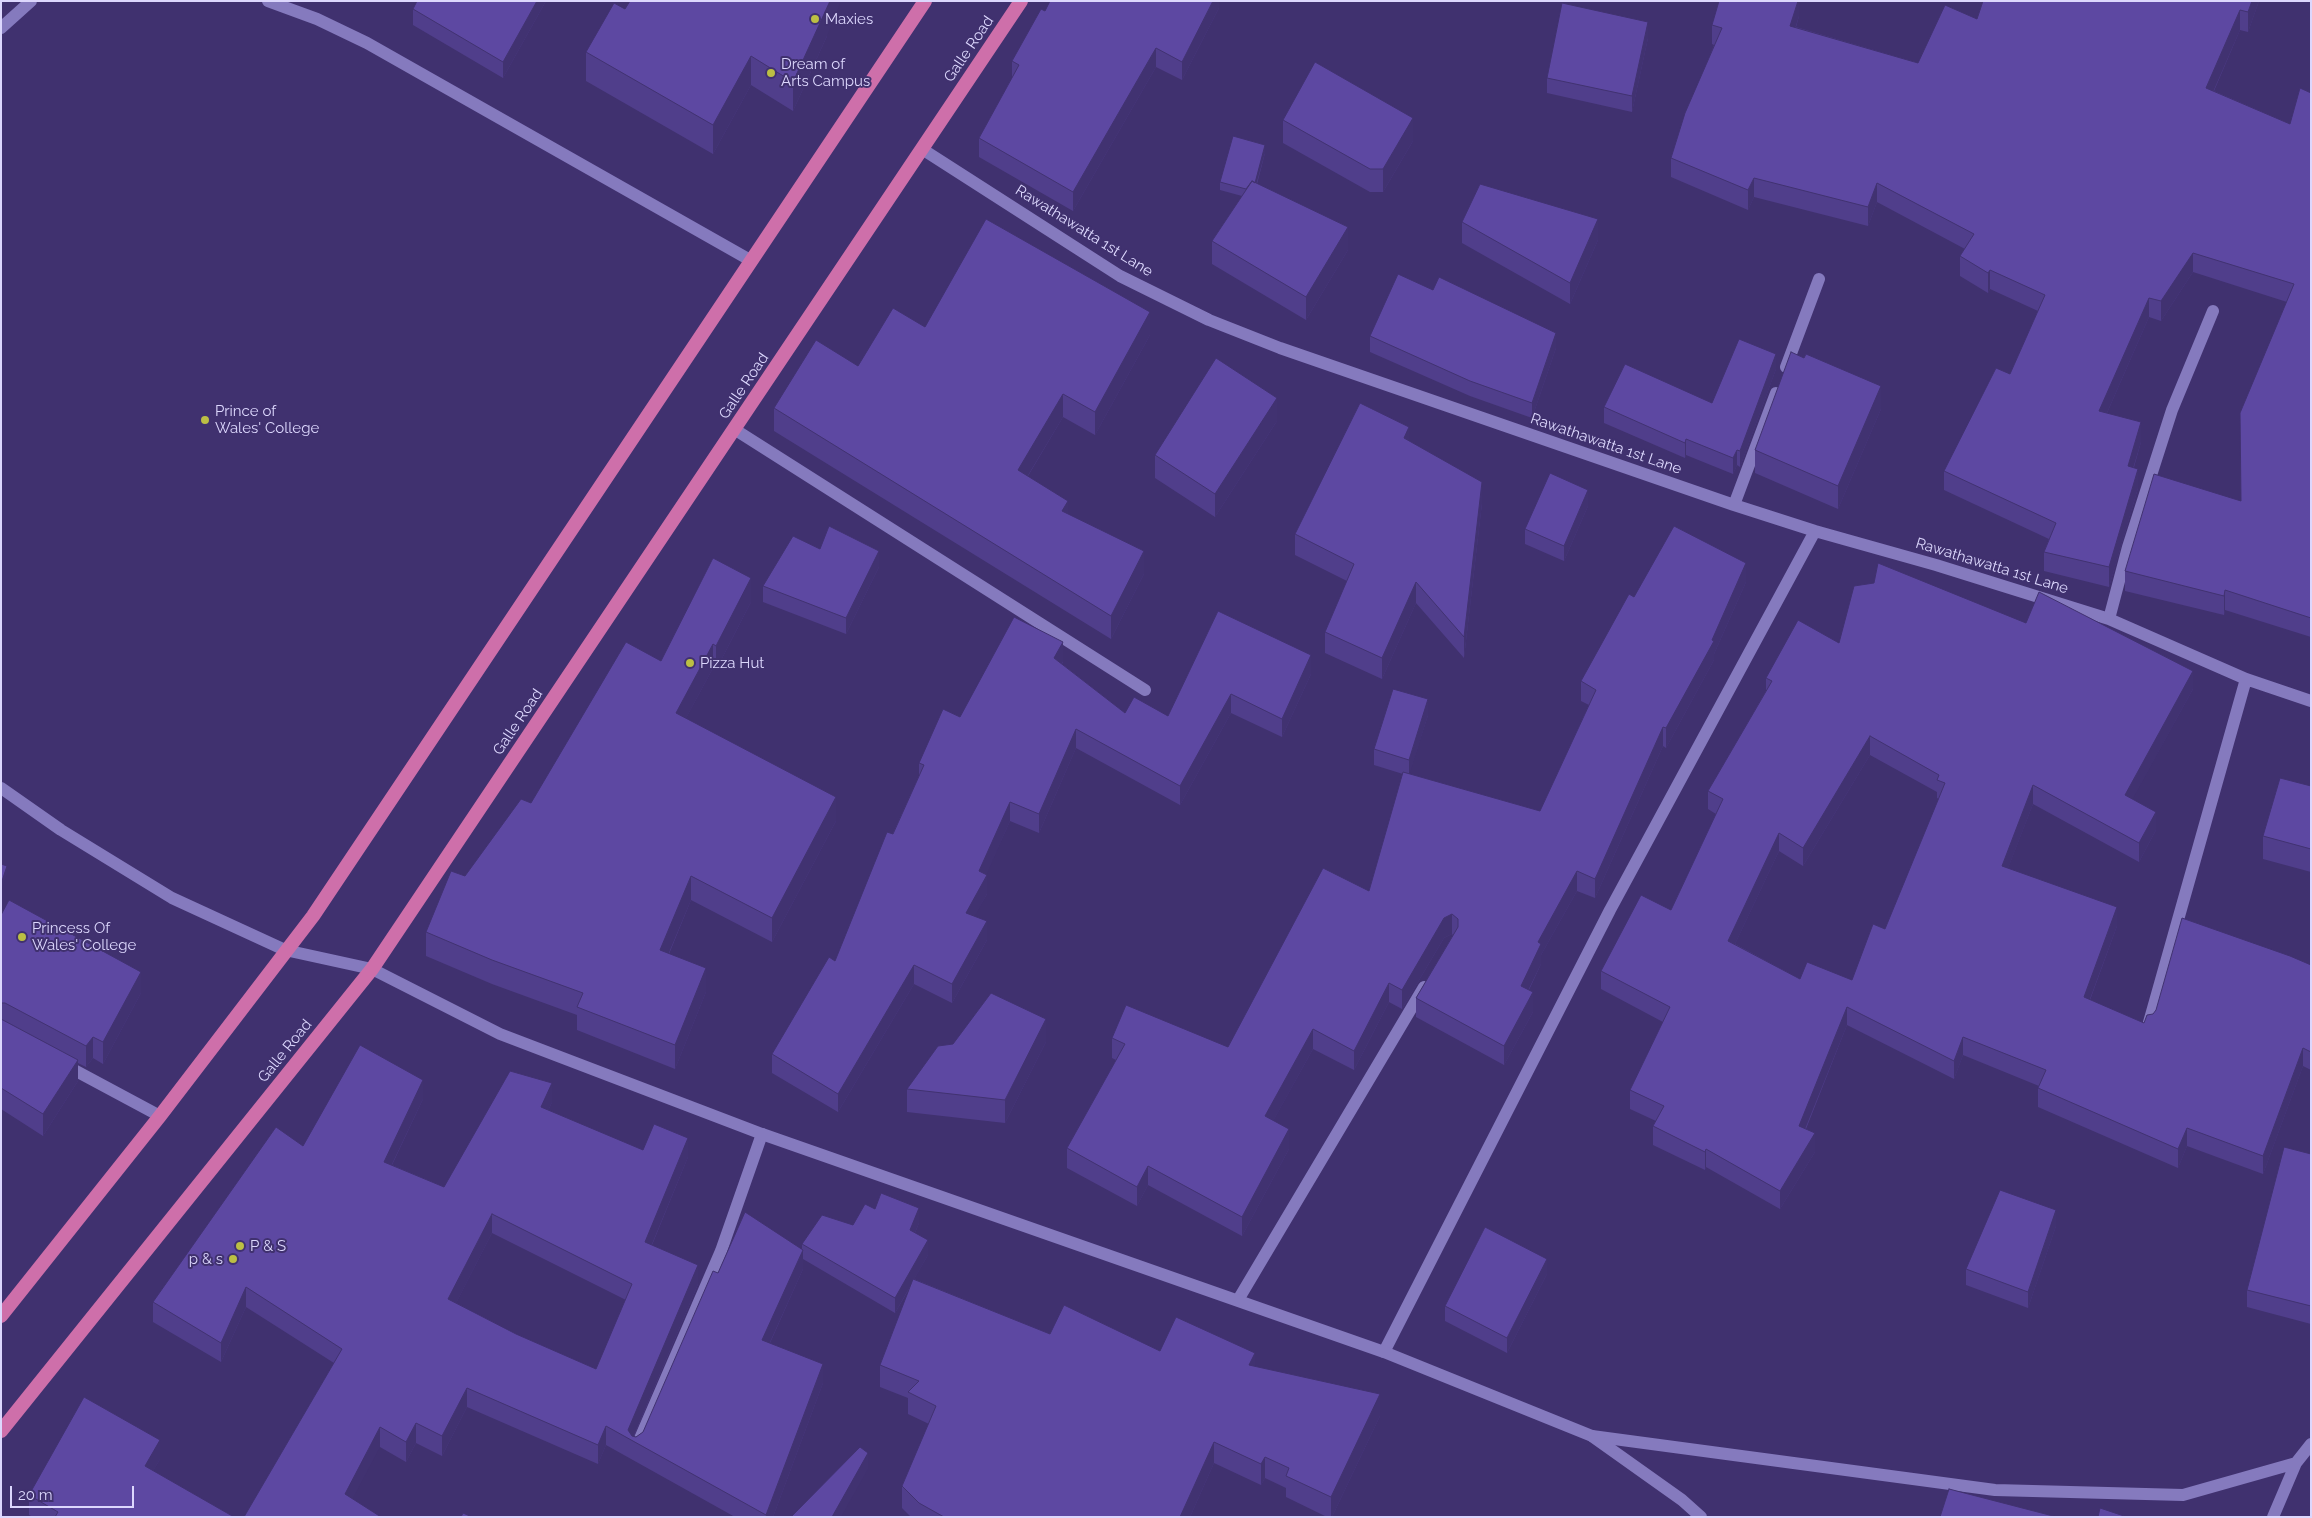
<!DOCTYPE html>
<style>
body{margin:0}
#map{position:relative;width:2312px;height:1518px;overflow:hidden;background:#40316f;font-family:Raleway,sans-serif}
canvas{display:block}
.frame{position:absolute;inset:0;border:2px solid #dcd7fd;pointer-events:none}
.scale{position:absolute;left:10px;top:1486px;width:124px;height:22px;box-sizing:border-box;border:2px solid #dcd7fd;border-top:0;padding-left:6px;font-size:15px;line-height:18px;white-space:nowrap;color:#dcd7fd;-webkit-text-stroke:4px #40316f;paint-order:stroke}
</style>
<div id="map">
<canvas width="2312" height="1518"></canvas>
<div class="frame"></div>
<div class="scale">20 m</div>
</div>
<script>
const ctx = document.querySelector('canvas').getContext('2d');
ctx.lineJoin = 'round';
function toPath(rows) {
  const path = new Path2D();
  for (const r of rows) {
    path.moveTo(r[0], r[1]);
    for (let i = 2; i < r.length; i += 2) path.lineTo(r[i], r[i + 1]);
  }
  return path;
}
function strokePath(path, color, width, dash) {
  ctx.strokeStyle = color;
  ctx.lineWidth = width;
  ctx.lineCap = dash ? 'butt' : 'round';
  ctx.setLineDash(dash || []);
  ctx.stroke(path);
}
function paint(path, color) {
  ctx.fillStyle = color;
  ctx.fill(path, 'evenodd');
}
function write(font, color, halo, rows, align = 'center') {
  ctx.font = font + ' Raleway,sans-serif';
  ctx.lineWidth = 4;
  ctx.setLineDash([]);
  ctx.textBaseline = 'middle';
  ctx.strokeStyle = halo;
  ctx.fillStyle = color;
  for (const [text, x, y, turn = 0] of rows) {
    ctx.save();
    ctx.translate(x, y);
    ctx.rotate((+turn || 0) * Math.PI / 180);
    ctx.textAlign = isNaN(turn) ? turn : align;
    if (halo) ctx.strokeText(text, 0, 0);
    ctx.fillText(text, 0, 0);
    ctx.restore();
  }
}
strokePath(toPath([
 [268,1,317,19,367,43,750,260],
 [1,28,31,1],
 [922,149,1120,276,1209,320,1280,348,1734,505,1815,531,1936,565,2109,619,2246,679,2311,701],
 [1786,367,1819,279],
 [734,429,1145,690],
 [1734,505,1776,393],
 [2109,619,2128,547,2172,410,2213,311],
 [1,788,61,830,172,898,285,950],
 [2148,1026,2246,679],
 [63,1064,160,1116],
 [1238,1300,1424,987],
 [1384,1352,1610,910,1815,531],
 [1592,1436,1995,1490,2183,1495,2296,1463,2311,1444],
 [636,1448,721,1251,762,1134],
 [2273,1517,2296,1463]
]), '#857abe', 12);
strokePath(toPath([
 [285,950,372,969,500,1034,762,1134,1384,1352,1592,1436,1682,1500,1701,1517]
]), '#857abe', 12);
strokePath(toPath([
 [1,1316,160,1116,313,916,925,1],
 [1,1431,372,969,1021,1]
]), '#ce6faa', 14);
paint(toPath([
 [546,1,503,78,413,25,413,9],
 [1219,1,1219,8,1182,80,1156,67,1073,211,979,157,979,138,1012,78,1012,61,1045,11],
 [1799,1,1799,16,1796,27,1918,63,1977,19,1983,1,2259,1,2248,32,2240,30,2214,91,2290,124,2311,93,2311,637,2225,610,2224,615,2125,591,2125,571,2241,501,2287,302,2193,272,2161,321,2149,317,2107,413,2141,442,2134,467,2138,488,2109,587,2044,571,2044,552,2049,539,1944,490,1944,471,2010,374,2038,311,1990,289,1988,293,1960,276,1960,256,1965,249,1877,202,1868,226,1754,197,1748,210,1671,177,1671,158,1714,45,1712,44,1712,25],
 [625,9,827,36,793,111,751,85,713,154,586,81,586,52],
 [1648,38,1632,112,1547,93,1547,78],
 [1283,120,1413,141,1383,192,1370,192,1283,143],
 [1265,153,1257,184,1348,250,1306,320,1212,264,1212,241,1242,196,1220,190,1220,182],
 [1462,222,1598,240,1570,304,1462,243],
 [925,327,1150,335,1095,435,1063,417,1028,476,1068,514,1144,574,1111,639,774,431,774,408,858,366],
 [1370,336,1556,348,1532,418,1470,396,1370,352],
 [1776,369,1740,467,1737,465,1733,474,1686,455,1685,458,1604,423,1604,407,1712,403],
 [1881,409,1838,509,1755,473,1755,450],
 [1277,421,1215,517,1155,478,1155,455],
 [1409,442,1482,503,1464,658,1416,603,1382,679,1325,653,1325,632,1347,581,1295,555,1295,534],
 [1588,506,1564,561,1525,544,1525,529],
 [820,549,879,567,846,634,763,602,763,586],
 [1746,582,1714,654,1714,660,1666,748,1663,746,1595,898,1577,891,1541,955,1541,964,1529,990,1533,1012,1504,1065,1416,1017,1416,998,1453,935,1452,934,1444,938,1402,1009,1389,1002,1354,1070,1313,1049,1273,1121,1289,1149,1242,1236,1148,1185,1137,1206,1067,1168,1067,1148,1116,1060,1112,1058,1112,1038,1228,1047,1369,891,1403,774,1374,765,1374,749,1428,715,1409,774,1540,811,1589,705,1581,701,1581,681,1634,597],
 [751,602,716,670,713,668,686,718,836,821,772,942,691,900,669,954,706,992,675,1069,577,1030,577,1015,492,984,426,956,426,932,465,876,531,803,661,661],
 [1218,611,1311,674,1282,737,1231,713,1180,805,1076,748,1039,833,1010,821,986,874,987,894,974,916,987,940,952,1003,914,984,838,1112,772,1073,772,1054,835,961,919,776,919,763,960,717,1063,661,1062,664,1125,713,1168,716],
 [2026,623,2193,689,2132,799,2156,830,2139,862,2033,804,2008,868,2117,926,2090,1000,2144,1023,2311,965,2311,1070,2303,1066,2263,1174,2187,1146,2178,1168,2038,1107,2038,1088,2039,1086,1963,1055,1954,1079,1847,1025,1806,1129,1815,1152,1780,1209,1706,1167,1705,1170,1653,1145,1653,1126,1656,1121,1630,1109,1630,1090,1663,1022,1601,989,1601,971,1671,910,1716,814,1708,809,1708,791,1766,691,1766,678,1839,643],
 [1870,755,1937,792,1937,798,1939,799,1885,929,1852,980,1800,979,1735,944,1779,851,1803,866],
 [2311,786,2311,872,2263,859,2263,836],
 [1,915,141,993,103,1064,93,1058,86,1067,78,1063,78,1081,43,1136,1,1109],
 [1046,1042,1005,1123,907,1112,907,1089,953,1044],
 [423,1099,392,1165,444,1187,552,1102,548,1111,643,1150,688,1157,652,1245,698,1284,634,1436,636,1437,643,1432,718,1273,802,1249,802,1244,853,1225,875,1209,919,1223,915,1233,928,1255,914,1279,1050,1334,1255,1366,1380,1416,1332,1517,1327,1517,1286,1497,1286,1488,1265,1478,1261,1485,1214,1463,1190,1517,911,1517,902,1508,902,1486,929,1424,908,1414,908,1398,880,1387,880,1365,912,1284,895,1313,803,1259,803,1269,770,1343,823,1383,773,1517,735,1517,606,1445,598,1464,467,1407,442,1456,416,1443,406,1462,380,1447,244,1517,334,1363,246,1307,221,1362,153,1322,153,1302,303,1146],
 [492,1233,626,1300,596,1369,516,1334,456,1303],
 [2311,1154,2311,1324,2247,1307,2247,1290],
 [2056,1226,2028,1308,1966,1285,1966,1269],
 [1547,1274,1507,1353,1445,1321,1445,1306],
 [160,1459,153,1471,234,1517,33,1517,29,1515,29,1495]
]), '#503e8b');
paint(toPath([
 [537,1,546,1,503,78,503,62],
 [830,1,841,1,827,36,793,111,793,82],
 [1213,1,1219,1,1219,8,1182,80,1182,62],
 [1798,1,1799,1,1799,16,1790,45,1790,26],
 [2252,1,2259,1,2248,32,2248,12],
 [2240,10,2240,30,2206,108,2206,88],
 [1648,22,1648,38,1632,112,1632,96],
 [1156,48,1156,67,1073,211,1073,192],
 [751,56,751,85,713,154,713,125],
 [1413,118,1413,141,1383,192,1383,169],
 [1265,145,1265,153,1252,199,1252,191],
 [1754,178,1754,197,1748,210,1748,190],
 [1877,183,1877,202,1868,226,1868,207],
 [1598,219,1598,240,1570,304,1570,283],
 [1348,227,1348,250,1306,320,1306,297],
 [2193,253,2193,272,2161,321,2161,301],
 [1990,270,1990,289,1988,293,1988,273],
 [2149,298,2149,317,2099,431,2099,411],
 [1150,312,1150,335,1095,435,1095,412],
 [1556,333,1556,348,1532,418,1532,403],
 [1776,354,1776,369,1740,467,1740,451],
 [1881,386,1881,409,1838,509,1838,486],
 [1063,394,1063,417,1018,492,1018,470],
 [1277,398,1277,421,1215,517,1215,494],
 [2141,422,2141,442,2128,485,2128,466],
 [1409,427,1409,448,1404,438],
 [1686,439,1686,455,1685,458,1685,443],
 [1737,450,1737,465,1733,474,1733,458],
 [2138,469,2138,488,2109,587,2109,567],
 [1482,482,1482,503,1464,658,1464,637],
 [1588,490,1588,506,1564,561,1564,546],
 [1068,501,1068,524,1062,511],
 [879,551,879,567,846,634,846,618],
 [1144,551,1144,574,1111,639,1111,616],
 [1746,563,1746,582,1714,654,1714,660,1666,748,1666,728,1712,640],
 [751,578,751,602,716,670,716,646],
 [1416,582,1416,603,1382,679,1382,658],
 [2225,590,2225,610,2224,615,2224,596],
 [1063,642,1063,661,1054,677,1054,658],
 [713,644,713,668,676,737,676,713],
 [1311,655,1311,674,1282,737,1282,719],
 [2193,671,2193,689,2125,813,2125,795],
 [1231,694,1231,713,1180,805,1180,786],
 [1428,699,1428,715,1409,776,1409,760],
 [1663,727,1663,746,1595,898,1595,879],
 [1076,729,1076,748,1039,833,1039,814],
 [1870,736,1870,755,1803,866,1803,848],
 [2033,785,2033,804,2002,884,2002,866],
 [836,797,836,821,772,942,772,918],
 [1010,802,1010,821,982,885,987,875,987,894,966,932,966,913,979,871],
 [2156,812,2156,830,2139,862,2139,843],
 [1779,833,1779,851,1728,959,1728,941],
 [7,866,7,874,1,892,1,884],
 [1577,871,1577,891,1541,955,1541,964,1521,1005,1521,986,1538,942],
 [691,876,691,900,660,974,660,950],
 [2117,907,2117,926,2084,1015,2084,997],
 [1452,914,1452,934,1444,938,1402,1009,1402,990,1444,918],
 [987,921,987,940,952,1003,952,984],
 [914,965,914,984,838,1112,838,1094],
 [706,968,706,992,675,1069,675,1045],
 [141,972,141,993,103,1064,103,1042],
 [1389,983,1389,1002,1354,1070,1354,1051],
 [1533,992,1533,1012,1504,1065,1504,1046],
 [1847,1007,1847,1025,1799,1144,1799,1126],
 [1046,1019,1046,1042,1005,1123,1005,1100],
 [1313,1029,1313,1049,1265,1136,1265,1116],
 [93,1037,93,1058,86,1067,86,1046],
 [1963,1037,1963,1055,1954,1079,1954,1061],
 [2303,1048,2303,1066,2263,1174,2263,1156],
 [78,1060,78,1081,43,1136,43,1114],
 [423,1080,423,1099,384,1181,384,1162],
 [552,1083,552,1102,541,1127,541,1107],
 [2187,1128,2187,1146,2178,1168,2178,1149],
 [1289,1129,1289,1149,1242,1236,1242,1217],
 [1815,1133,1815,1152,1780,1209,1780,1191],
 [688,1138,688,1157,645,1261,645,1242],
 [1706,1149,1706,1167,1705,1170,1705,1152],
 [1148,1166,1148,1185,1137,1206,1137,1187],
 [919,1208,919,1223,910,1245,910,1230],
 [2056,1210,2056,1226,2028,1308,2028,1292],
 [492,1214,492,1233,448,1319,448,1299],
 [928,1240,928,1255,895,1313,895,1298],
 [803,1250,803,1269,762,1360,762,1340],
 [1547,1259,1547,1274,1507,1353,1507,1338],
 [698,1265,698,1284,632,1440,628,1430],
 [246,1287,246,1307,221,1362,221,1343],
 [1255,1353,1255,1375,1249,1365],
 [823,1364,823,1383,773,1517,766,1517,766,1515],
 [467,1388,467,1407,442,1456,442,1436],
 [1380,1394,1380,1416,1332,1517,1331,1517,1331,1497],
 [416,1423,416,1443,406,1462,406,1442],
 [606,1426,606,1445,598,1464,598,1445],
 [380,1427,380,1447,345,1513,345,1494],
 [160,1440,160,1459,145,1486,145,1466],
 [1214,1442,1214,1463,1190,1517,1180,1517],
 [868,1453,868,1469,841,1517,832,1517],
 [1265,1457,1265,1478,1261,1485,1261,1464]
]), '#413271');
const building = toPath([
 [417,1,537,1,503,62,413,9,417,1],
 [630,1,830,1,793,82,751,56,713,125,586,52,614,3,625,9,630,1],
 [1050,1,1213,1,1182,62,1156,48,1073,192,979,138,1019,65,1012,61,1041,9,1045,11,1050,1],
 [1719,1,1798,1,1790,26,1918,63,1945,5,1977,19,1983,1,2252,1,2248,12,2240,10,2206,88,2290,124,2300,88,2311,93,2311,618,2225,590,2224,596,2125,571,2154,474,2241,501,2240,413,2294,284,2193,253,2161,301,2149,298,2099,411,2141,422,2128,466,2138,469,2109,567,2044,552,2056,523,1944,471,1996,368,2010,374,2045,295,1990,270,1988,273,1960,256,1974,234,1877,183,1868,207,1754,178,1748,190,1671,158,1685,113,1722,28,1712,25,1719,1],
 [1562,3,1648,22,1632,96,1547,78,1562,3],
 [1315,62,1413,118,1383,169,1370,169,1283,120,1315,62],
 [1233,136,1265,145,1255,183,1252,181,1246,189,1220,182,1233,136],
 [1252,181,1348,227,1306,297,1212,241,1252,181],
 [1480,184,1598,219,1570,283,1462,222,1480,184],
 [986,219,1150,312,1095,412,1063,394,1018,470,1068,501,1062,511,1144,551,1111,616,774,408,816,340,858,366,893,308,925,327,986,219],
 [1398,274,1433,290,1439,277,1556,333,1532,403,1470,381,1370,336,1398,274],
 [1739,339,1776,354,1740,451,1737,450,1733,458,1686,439,1685,443,1604,407,1625,364,1712,403,1739,339],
 [1791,352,1804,358,1806,354,1881,386,1838,486,1755,450,1791,352],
 [1216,358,1277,398,1215,494,1155,455,1216,358],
 [1360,403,1409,427,1404,438,1482,482,1464,637,1416,582,1382,658,1325,632,1354,564,1295,534,1360,403],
 [1550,473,1588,490,1564,546,1525,529,1550,473],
 [829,526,879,551,846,618,763,586,793,536,820,549,829,526],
 [1674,526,1746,563,1712,640,1714,641,1666,728,1663,727,1595,879,1577,871,1538,942,1541,944,1521,986,1533,992,1504,1046,1416,998,1458,927,1458,919,1452,914,1444,918,1402,990,1389,983,1354,1051,1313,1029,1265,1116,1289,1129,1242,1217,1148,1166,1137,1187,1067,1148,1125,1044,1112,1038,1126,1005,1228,1047,1323,868,1369,891,1403,772,1540,811,1596,690,1581,681,1629,594,1634,597,1674,526],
 [713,558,751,578,716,646,713,644,676,713,836,797,772,918,691,876,660,950,706,968,675,1045,577,1007,583,993,492,960,426,932,451,871,465,876,521,799,531,803,626,642,661,661,713,558],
 [1878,563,2026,623,2039,592,2193,671,2125,795,2156,812,2139,843,2033,785,2002,866,2117,907,2084,997,2144,1023,2147,1015,2153,1014,2156,1010,2182,918,2290,956,2311,965,2311,1052,2303,1048,2263,1156,2187,1128,2178,1149,2038,1088,2046,1070,1963,1037,1954,1061,1847,1007,1799,1126,1815,1133,1780,1191,1706,1149,1705,1152,1653,1126,1664,1106,1630,1090,1670,1007,1601,971,1641,895,1671,910,1723,799,1708,791,1772,681,1766,678,1798,620,1839,643,1854,586,1874,583,1878,563],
 [1870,736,1939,775,1937,780,1945,783,1885,929,1873,924,1852,980,1807,962,1800,979,1728,941,1779,833,1803,848,1870,736],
 [1218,611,1311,655,1282,719,1231,694,1180,786,1076,729,1039,814,1010,802,979,871,987,875,966,913,987,921,952,984,914,965,838,1094,772,1054,829,957,835,961,887,832,893,834,924,765,919,763,943,709,960,717,1014,617,1063,642,1054,658,1125,713,1134,697,1168,716,1218,611],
 [1393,689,1428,699,1409,760,1374,749,1393,689],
 [2280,778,2311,786,2311,849,2263,836,2280,778],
 [1,864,7,866,1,884,1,864],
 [9,900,141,972,103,1042,93,1037,86,1046,5,1003,1,1003,1,915,9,900],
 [991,993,1046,1019,1005,1100,907,1089,938,1046,953,1044,991,993],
 [1,1019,78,1060,43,1114,1,1088,1,1019],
 [360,1045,423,1080,384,1162,444,1187,510,1071,552,1083,541,1107,643,1150,654,1124,688,1138,645,1242,698,1265,628,1430,632,1436,636,1437,643,1432,713,1271,718,1273,745,1212,803,1250,762,1340,823,1364,766,1515,606,1426,598,1445,467,1388,442,1436,416,1423,406,1442,380,1427,345,1494,381,1517,244,1517,342,1349,246,1287,221,1343,153,1302,276,1127,303,1146,360,1045],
 [492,1214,632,1284,596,1369,516,1334,448,1299,492,1214],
 [2284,1147,2311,1154,2311,1306,2247,1290,2284,1147],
 [2000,1190,2056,1210,2028,1292,1966,1269,2000,1190],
 [881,1193,919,1208,910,1230,928,1240,895,1298,802,1244,822,1215,853,1225,865,1204,875,1209,881,1193],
 [1485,1227,1547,1259,1507,1338,1445,1306,1485,1227],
 [913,1279,1050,1334,1064,1305,1160,1351,1176,1317,1255,1353,1249,1365,1380,1394,1331,1497,1286,1476,1289,1468,1265,1457,1261,1464,1214,1442,1180,1517,944,1517,919,1503,902,1486,936,1406,908,1392,919,1381,880,1365,913,1279],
 [84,1397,160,1440,145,1466,234,1517,55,1517,58,1512,29,1495,84,1397],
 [860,1447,868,1453,832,1517,791,1517,860,1447],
 [1949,1489,2057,1517,1940,1517,1949,1489],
 [2100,1508,2127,1517,2098,1517,2100,1508],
 [463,1513,472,1517,461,1517,463,1513]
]);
paint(building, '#5d48a2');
strokePath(building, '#413271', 1);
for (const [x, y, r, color] of [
 [815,19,5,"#bcbf44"],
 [771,73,5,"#bcbf44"],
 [205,420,5,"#bcbf44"],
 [690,663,5,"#bcbf44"],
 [22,937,5,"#bcbf44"],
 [240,1246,5,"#bcbf44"],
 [233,1259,5,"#bcbf44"]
]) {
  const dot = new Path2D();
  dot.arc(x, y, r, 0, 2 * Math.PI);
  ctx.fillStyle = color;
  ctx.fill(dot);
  strokePath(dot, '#40316f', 2);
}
write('15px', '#dcd7fd', '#40316f', [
 ["Maxies",825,19],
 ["Dream of",781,64],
 ["Arts Campus",781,81],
 ["Prince of",215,411],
 ["Wales' College",215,428],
 ["Pizza Hut",700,663],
 ["Princess Of",32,928],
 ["Wales' College",32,945],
 ["P & S",250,1246],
 ["p & s",223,1259,"right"]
], 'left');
write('15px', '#dcd7fd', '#40316f', [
 ["Galle Road",969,49,-56],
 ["Rawathawatta 1st Lane",1084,231,32],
 ["Galle Road",744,386,-56],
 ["Rawathawatta 1st Lane",1606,444,19],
 ["Rawathawatta 1st Lane",1992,566,17],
 ["Galle Road",518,722,-56],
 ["Galle Road",285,1051,-51]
]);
</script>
